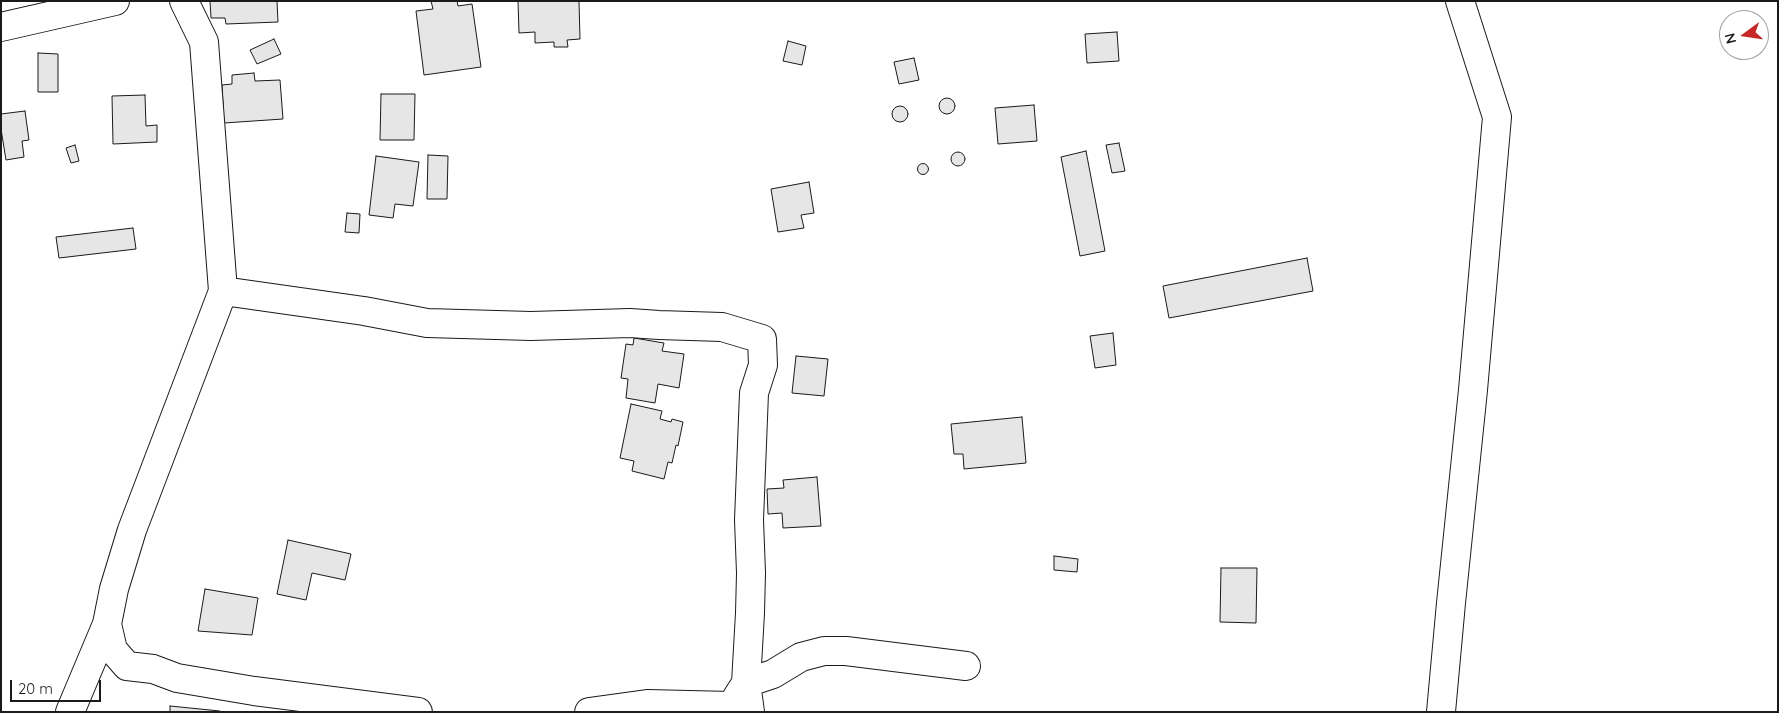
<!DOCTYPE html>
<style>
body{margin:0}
#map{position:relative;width:1779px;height:713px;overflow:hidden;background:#fff;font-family:Quicksand,sans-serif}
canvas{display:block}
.frame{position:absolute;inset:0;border:2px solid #1a1a1a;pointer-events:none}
.north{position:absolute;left:1719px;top:10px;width:50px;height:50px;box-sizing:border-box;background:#fff;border:1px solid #a3a3a3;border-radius:50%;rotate:256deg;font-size:14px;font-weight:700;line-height:20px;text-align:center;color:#1a1a1a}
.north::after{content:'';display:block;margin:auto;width:18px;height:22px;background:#c62828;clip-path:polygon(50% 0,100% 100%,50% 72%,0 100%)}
.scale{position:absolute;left:10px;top:680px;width:91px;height:22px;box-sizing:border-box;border:2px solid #1a1a1a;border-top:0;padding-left:6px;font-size:15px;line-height:18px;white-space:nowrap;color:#1a1a1a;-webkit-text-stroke:4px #fff;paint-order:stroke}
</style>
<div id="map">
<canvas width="1779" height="713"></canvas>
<div class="frame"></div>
<div class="north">N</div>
<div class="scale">20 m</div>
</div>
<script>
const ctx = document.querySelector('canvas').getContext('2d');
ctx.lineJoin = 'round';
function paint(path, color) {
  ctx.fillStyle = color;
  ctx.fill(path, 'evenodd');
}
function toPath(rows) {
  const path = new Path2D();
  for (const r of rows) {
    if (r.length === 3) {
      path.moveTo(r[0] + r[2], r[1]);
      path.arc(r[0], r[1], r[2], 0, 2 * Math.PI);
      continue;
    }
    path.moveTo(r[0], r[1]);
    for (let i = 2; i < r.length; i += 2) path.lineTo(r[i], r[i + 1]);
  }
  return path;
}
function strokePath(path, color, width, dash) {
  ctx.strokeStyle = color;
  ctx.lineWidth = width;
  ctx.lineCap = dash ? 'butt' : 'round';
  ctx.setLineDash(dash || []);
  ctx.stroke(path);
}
const building = toPath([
 [210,1,277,1,278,22,226,24,225,18,211,18,210,1],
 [431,1,457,1,458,6,472,4,481,67,424,75,416,11,433,9,431,1],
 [518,1,579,1,580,39,567,40,568,47,554,47,554,42,535,43,535,32,519,33,518,1],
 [1117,32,1119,61,1087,63,1085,34,1117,32],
 [274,39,281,54,257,64,250,50,274,39],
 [788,41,806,46,802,65,783,61,788,41],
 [38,53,58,54,58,92,38,92,38,53],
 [914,58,919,80,899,84,894,62,914,58],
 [254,73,255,81,280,80,283,119,224,123,222,85,232,84,232,75,254,73],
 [381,94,415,94,414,140,380,140,381,94],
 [145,95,146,126,157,125,157,142,113,144,112,96,145,95],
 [947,106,8],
 [1034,105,1037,141,998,144,995,108,1034,105],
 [900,114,8],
 [25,111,29,140,22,141,24,157,6,160,1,129,1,114,25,111],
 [1119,143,1125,171,1112,173,1106,145,1119,143],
 [75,145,79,161,71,163,66,148,75,145],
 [1086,151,1105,251,1080,256,1061,157,1086,151],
 [958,159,7],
 [428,155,448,156,447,199,427,199,428,155],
 [376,156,419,162,413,206,395,204,393,218,369,215,376,156],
 [923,169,5.5],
 [809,182,814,213,801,215,804,228,778,232,771,189,809,182],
 [347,213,360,214,359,233,345,232,347,213],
 [133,228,136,249,59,258,56,237,133,228],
 [1307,258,1313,291,1169,318,1163,286,1307,258],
 [1113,333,1116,365,1095,368,1090,336,1113,333],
 [634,338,664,343,662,351,684,354,679,388,658,384,655,403,626,398,628,379,621,378,626,344,633,345,634,338],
 [796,356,828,359,824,396,792,393,796,356],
 [631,404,662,411,660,419,671,422,672,419,683,422,678,446,676,445,672,463,668,462,664,479,632,471,634,461,620,458,631,404],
 [1022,417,1026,463,964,469,963,454,954,454,951,424,1022,417],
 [817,477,821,526,783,528,782,513,768,514,767,489,784,488,783,480,817,477],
 [288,540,351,554,345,580,312,573,306,600,277,594,288,540],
 [1054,556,1078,559,1077,572,1054,570,1054,556],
 [1221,568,1257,568,1256,623,1220,622,1221,568],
 [205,589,258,598,252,635,198,631,205,589],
 [170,706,220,711,220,712,170,712,170,706]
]);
paint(building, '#e6e6e6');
strokePath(building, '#1a1a1a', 1);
const minor = toPath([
 [184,1,204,42,223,291,132,530,114,589,107,624,113,650,127,666,153,669,177,678,254,691,418,712],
 [1,27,115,1],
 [223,291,364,311,427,323,531,326,630,323,659,325,722,327,762,339,763,365,754,393,749,520,751,573,750,613,746,683,750,712],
 [737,697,746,683,773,674,801,657,824,651,846,651,966,666],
 [70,712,107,624],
 [589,712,647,704,731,706,735,712],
 [1441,712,1451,603,1473,390,1497,117,1460,1]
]);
strokePath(minor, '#1a1a1a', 30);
strokePath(minor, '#fff', 28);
</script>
